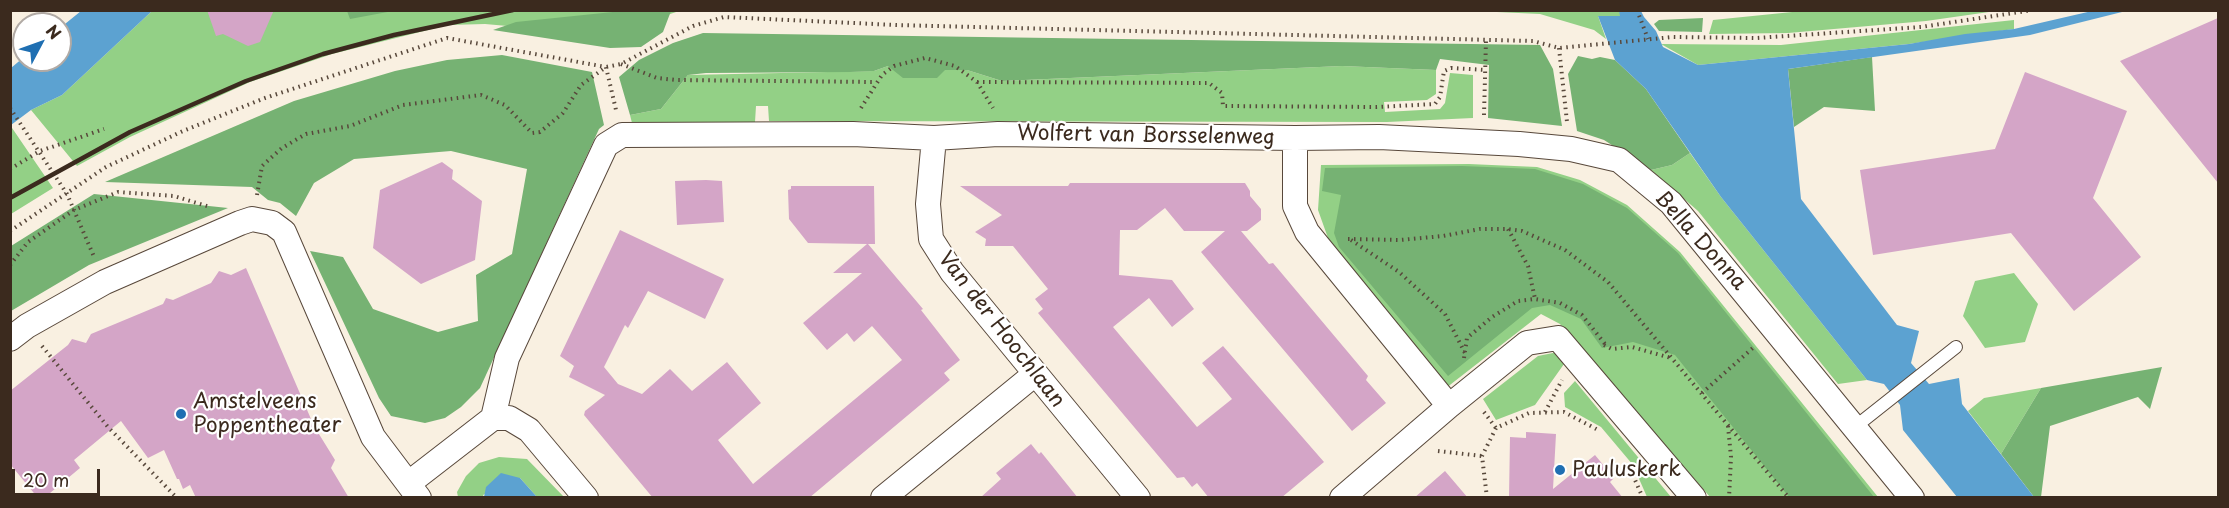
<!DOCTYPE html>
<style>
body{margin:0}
#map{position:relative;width:2229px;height:508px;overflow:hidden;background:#f9f0e1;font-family:"Playpen Sans",sans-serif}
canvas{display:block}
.frame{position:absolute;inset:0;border:12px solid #3b2a1e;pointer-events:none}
.north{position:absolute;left:12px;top:12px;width:60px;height:60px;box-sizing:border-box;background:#fff;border:2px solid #b1aaa5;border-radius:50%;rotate:49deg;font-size:16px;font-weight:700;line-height:24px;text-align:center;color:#3b2a1e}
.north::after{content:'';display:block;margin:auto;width:21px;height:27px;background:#1f6fb2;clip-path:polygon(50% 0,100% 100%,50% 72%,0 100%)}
.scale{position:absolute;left:12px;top:469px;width:88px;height:27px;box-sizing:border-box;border:3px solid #3b2a1e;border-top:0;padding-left:8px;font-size:18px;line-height:21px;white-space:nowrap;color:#3b2a1e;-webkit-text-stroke:4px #fff;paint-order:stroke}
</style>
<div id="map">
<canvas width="2229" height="508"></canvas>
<div class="frame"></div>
<div class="north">N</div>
<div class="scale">20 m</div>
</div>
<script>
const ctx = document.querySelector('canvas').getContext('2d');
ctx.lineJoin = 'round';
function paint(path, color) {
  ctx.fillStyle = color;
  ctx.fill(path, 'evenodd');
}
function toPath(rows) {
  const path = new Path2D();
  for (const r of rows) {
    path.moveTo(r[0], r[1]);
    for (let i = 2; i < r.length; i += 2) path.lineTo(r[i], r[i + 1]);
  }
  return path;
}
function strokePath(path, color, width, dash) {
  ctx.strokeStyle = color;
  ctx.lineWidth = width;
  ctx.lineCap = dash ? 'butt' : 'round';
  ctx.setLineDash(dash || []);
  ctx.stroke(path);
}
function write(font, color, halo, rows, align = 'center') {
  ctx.font = font + ' "Playpen Sans",sans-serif';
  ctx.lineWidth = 4.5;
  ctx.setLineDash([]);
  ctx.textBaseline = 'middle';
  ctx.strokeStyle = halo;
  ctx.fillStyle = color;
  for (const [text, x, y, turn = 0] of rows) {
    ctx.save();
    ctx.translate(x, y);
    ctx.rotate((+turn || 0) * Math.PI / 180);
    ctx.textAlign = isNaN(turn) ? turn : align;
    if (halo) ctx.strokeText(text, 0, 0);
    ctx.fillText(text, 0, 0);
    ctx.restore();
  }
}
paint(toPath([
 [1619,10,1621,16,1598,16,1606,39,1594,30,1540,14,1475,11],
 [152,11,679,11,609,35,485,24,448,25,332,54,250,82,130,137,77,166,31,110,62,95],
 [1802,11,1802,10,1996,11,1926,21,1788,33,1709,34,1713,20],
 [2014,20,2014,29,1909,44,1698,65,1661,44,1781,45],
 [888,66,967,70,1002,81,1342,66,1436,70,1436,94,1427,100,1384,102,1385,112,1440,109,1445,103,1450,73,1473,75,1473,118,1387,122,769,121,768,106,756,106,755,122,632,123,630,115,661,109,688,75,874,71],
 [10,125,53,188,11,214,10,214],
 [1690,153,1721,197,1867,380,1838,384,1698,211,1651,170,1672,165],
 [1469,164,1537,167,1580,180,1627,205,1680,252,1878,497,1710,497,1560,324,1541,314,1446,388,1333,252,1318,210,1321,165],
 [2014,273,2038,304,2025,342,1985,348,1963,316,1975,281],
 [1558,352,1564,364,1535,405,1496,420,1483,399,1538,356],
 [1575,381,1671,497,1647,497,1633,465,1601,427,1565,407,1564,393],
 [2041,388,2001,454,1968,411,1984,398],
 [499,457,527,459,564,497,537,497,520,478,483,495,484,497,458,497,457,492,466,476,479,463]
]), '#93d086');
paint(toPath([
 [632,10,671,11,663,32,641,47,610,48,493,30,516,22],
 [347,11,347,10,393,11,350,19],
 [1703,18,1702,32,1659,31,1654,24,1659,20],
 [703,33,1540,45,1553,69,1562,126,1488,118,1489,65,1440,59,1436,70,1342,66,1002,81,967,70,945,70,937,78,903,78,888,66,874,71,850,72,706,73,688,75,661,109,630,115,619,77,639,60,673,43],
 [502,55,592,72,604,125,599,129,480,388,461,407,445,418,425,423,391,416,379,398,310,251,343,257,373,309,438,332,478,321,476,275,512,254,527,169,451,151,354,159,314,183,296,216,280,203,268,200,252,187,105,182,294,101,395,71,447,60],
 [1578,56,1592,59,1600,57,1615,60,1646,89,1690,153,1672,165,1651,170,1604,140,1577,131,1568,74],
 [1872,57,1875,111,1824,107,1794,127,1788,69],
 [1462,166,1535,169,1583,184,1627,208,1678,253,1874,497,1789,497,1675,355,1633,342,1602,348,1581,319,1550,305,1532,308,1448,376,1339,247,1334,233,1341,195,1322,191,1325,168],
 [94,194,228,208,89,265,11,311,11,246],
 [2162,367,2150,409,2138,397,2050,426,2041,497,2034,497,2001,454,2041,388]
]), '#76b273');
paint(toPath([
 [81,11,152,11,62,95,31,110,11,125,11,68,24,57,24,60,60,60,60,28],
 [1619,11,1641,11,1644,17,1656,31,1663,47,1698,65,1909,44,1965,34,2014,29,2092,11,2126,11,2030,35,1788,69,1801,199,1897,325,1919,331,1911,363,1929,384,1959,378,1962,404,2034,497,1957,497,1903,430,1900,405,1884,384,1867,380,1721,197,1646,89,1615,60,1598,16,1620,16],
 [501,473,520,478,537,497,484,497,486,487]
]), '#5ca2d1');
paint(toPath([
 [207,10,274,10,260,42,248,46,223,34,216,36],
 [2218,18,2218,183,2120,61],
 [2025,72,2127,111,2093,198,2141,257,2074,311,2011,233,1873,255,1860,170,1995,149],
 [442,162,453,170,452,179,482,201,475,260,421,284,373,248,380,190],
 [706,180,722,181,724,222,677,225,675,181],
 [1070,183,1245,183,1250,191,1250,196,1261,209,1261,220,1247,231,1241,231,1269,264,1273,263,1368,376,1366,380,1386,403,1352,431,1201,252,1225,231,1184,231,1165,208,1137,230,1120,230,1119,275,1172,280,1194,309,1172,327,1149,298,1113,327,1197,427,1232,399,1202,363,1223,346,1324,462,1281,498,1209,498,1197,483,1192,487,1184,477,1177,478,1038,313,1043,309,1035,299,1048,289,1013,246,985,246,986,239,975,232,1002,215,960,186,1068,186],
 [791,186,874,186,875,244,868,244,923,309,921,310,960,360,944,373,950,380,809,498,653,498,584,415,585,411,605,395,569,377,574,366,560,356,620,230,724,279,705,319,648,291,628,328,625,325,604,367,618,384,642,394,670,369,692,391,727,362,761,403,718,440,753,484,902,360,872,326,854,342,847,333,827,350,803,323,862,273,833,273,867,244,808,243,789,219,788,190,791,189],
 [246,268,314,426,335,460,331,468,349,498,196,498,190,485,183,489,179,479,177,479,164,450,148,458,121,421,74,460,80,468,44,498,38,498,10,464,10,391,68,345,72,339,86,343,91,334,163,304,166,298,173,300,211,283,219,271,231,275],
 [1526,432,1556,434,1553,489,1595,455,1614,478,1610,482,1623,498,1509,498,1510,437,1526,438],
 [1031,444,1039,454,1041,452,1078,498,980,498,1001,479,996,473],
 [1445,471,1468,498,1414,498]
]), '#d4a5c7');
const service = toPath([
 [1855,427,1956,347]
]);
const minor = toPath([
 [934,138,928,204,931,239,952,272,1138,498],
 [1295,138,1379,137,1519,144,1571,149,1619,160,1671,203,1912,498],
 [10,339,27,326,105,282,240,223,252,219,272,223,284,232,373,437,419,498],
 [493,418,507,358,606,145,622,135,853,134,934,138,998,134,1295,138,1295,206,1307,232,1449,406,1527,343,1558,338,1694,498],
 [409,483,493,418,509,418,529,430,586,498],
 [883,498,1035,374],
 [1342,498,1449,406]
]);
strokePath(service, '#58483b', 14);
strokePath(minor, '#58483b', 26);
strokePath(toPath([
 [1637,10,1648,39],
 [1559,48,1567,122],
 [621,64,657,78,676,80,876,82],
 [606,67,616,110],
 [977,82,1209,83,1222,93,1223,106,1377,107,1435,104,1440,97,1444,71,1451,68,1486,70],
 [10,108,67,194,95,259],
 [861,108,882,75,894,66,925,58,955,66,977,82,993,108],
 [1484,115,1486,40],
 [10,169,40,151,104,129],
 [257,195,262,166,282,148,306,134,350,126,403,105,481,95,505,105,532,133,540,132,563,113,581,85,606,67,621,64,693,26,724,17,896,25,1533,41,1559,48,1673,37,1756,38,1921,27,2033,10],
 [1508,229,1528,266,1535,299],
 [10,231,106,167,183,131,265,98,447,38,606,67],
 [1348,239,1400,240,1443,236,1480,229,1508,229,1522,231,1565,250,1608,282,1789,498],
 [1351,240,1399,272,1445,314,1465,353],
 [10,265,28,242,74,210,118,192,174,196,210,207],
 [1604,345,1612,349,1632,347,1671,358],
 [42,346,108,427,177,498],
 [1464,358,1467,338,1492,317,1518,301,1535,299,1560,303,1582,315,1605,344],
 [1702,393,1755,346],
 [1484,412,1496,428],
 [1545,412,1562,380],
 [1728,426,1731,457,1729,498],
 [1438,451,1482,456],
 [1628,464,1643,498],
 [1487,498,1482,456,1496,428,1529,413,1564,412,1600,431]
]), '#58483b', 4, [1.5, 4.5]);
strokePath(service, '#fff', 12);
strokePath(minor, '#fff', 24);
strokePath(toPath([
 [10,198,130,132,246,81,323,54,394,35,513,10]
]), '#3b2a1e', 4.5);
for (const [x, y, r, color] of [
 [181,414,6,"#1f6fb2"],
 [1560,470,6,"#1f6fb2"]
]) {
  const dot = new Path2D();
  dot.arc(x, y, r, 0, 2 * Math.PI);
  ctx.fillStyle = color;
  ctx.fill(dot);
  strokePath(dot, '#fff', 2);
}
write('21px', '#3b2a1e', '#fff', [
 ["Wolfert van Borsselenweg",1146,136,1],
 ["Bella Donna",1700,241,48],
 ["Van der Hoochlaan",1001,330,52]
]);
write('21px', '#3b2a1e', '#fff', [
 ["Amstelveens",193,402],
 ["Poppentheater",193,426],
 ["Pauluskerk",1572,470]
], 'left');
</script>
